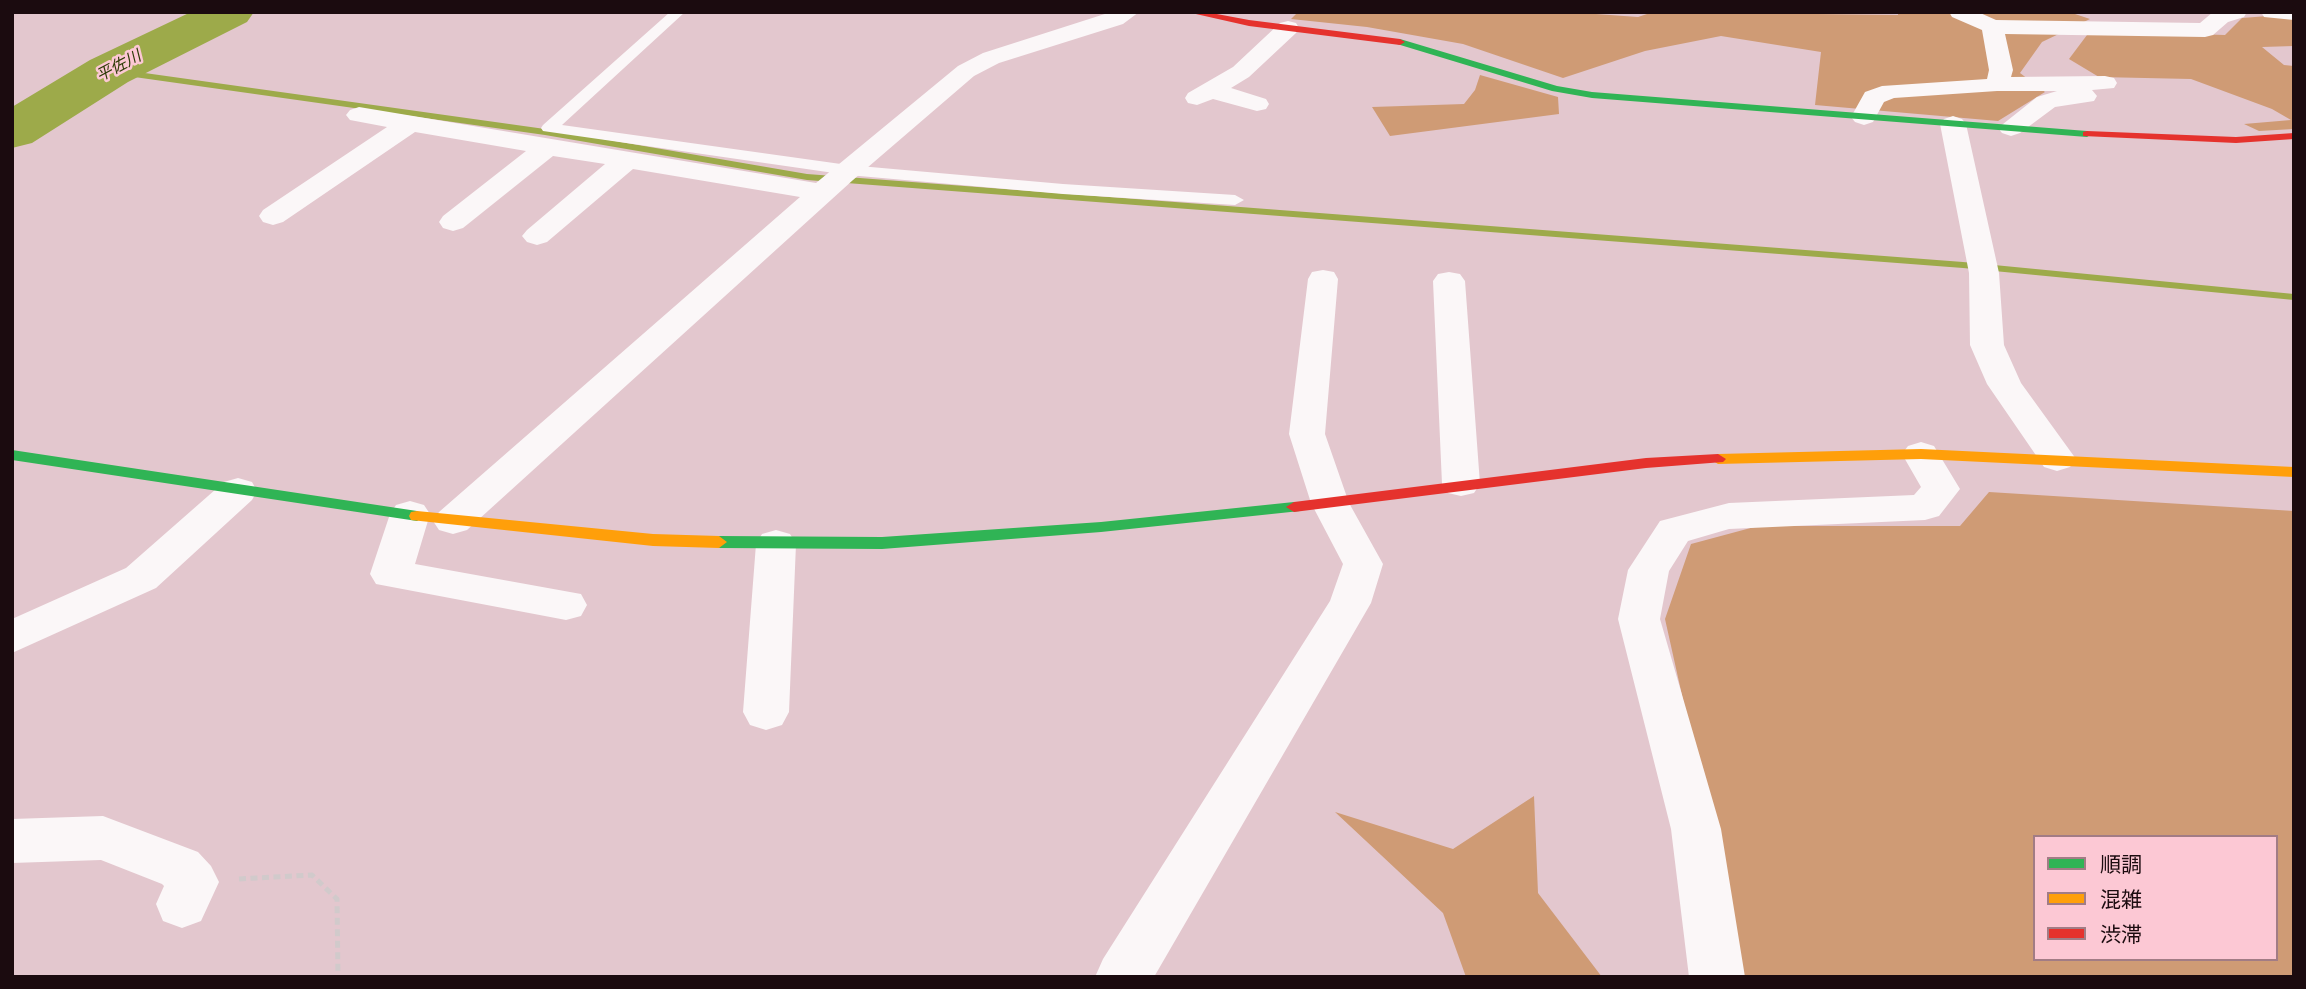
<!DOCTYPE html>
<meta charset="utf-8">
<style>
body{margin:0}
#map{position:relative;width:2306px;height:989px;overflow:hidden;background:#e3c7ce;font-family:Poppins,"Noto Sans JP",sans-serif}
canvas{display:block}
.frame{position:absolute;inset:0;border:14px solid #1b0b0f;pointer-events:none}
.legend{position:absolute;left:2033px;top:835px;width:245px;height:126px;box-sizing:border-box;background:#fcc8d4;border:2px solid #a27c85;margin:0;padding:9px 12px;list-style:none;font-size:21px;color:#1b0b0f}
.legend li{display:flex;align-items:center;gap:14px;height:35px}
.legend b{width:35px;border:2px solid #a27c85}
</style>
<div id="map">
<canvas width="2306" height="989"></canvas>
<div class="frame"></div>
<ul class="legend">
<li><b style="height:9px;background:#30b455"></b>順調</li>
<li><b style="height:9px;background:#ff9f0a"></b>混雑</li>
<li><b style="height:9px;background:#e5322d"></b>渋滞</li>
</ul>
</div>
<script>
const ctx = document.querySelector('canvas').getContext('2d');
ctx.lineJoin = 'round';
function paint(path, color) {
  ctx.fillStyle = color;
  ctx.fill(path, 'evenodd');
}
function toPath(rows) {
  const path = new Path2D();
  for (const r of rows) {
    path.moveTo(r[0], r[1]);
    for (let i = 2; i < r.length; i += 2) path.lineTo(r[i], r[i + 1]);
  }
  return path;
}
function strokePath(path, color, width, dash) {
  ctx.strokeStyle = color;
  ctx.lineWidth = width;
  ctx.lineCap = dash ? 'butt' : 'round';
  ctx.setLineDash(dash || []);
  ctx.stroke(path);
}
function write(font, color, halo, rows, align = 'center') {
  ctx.font = font + ' Poppins,"Noto Sans JP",sans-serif';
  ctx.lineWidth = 5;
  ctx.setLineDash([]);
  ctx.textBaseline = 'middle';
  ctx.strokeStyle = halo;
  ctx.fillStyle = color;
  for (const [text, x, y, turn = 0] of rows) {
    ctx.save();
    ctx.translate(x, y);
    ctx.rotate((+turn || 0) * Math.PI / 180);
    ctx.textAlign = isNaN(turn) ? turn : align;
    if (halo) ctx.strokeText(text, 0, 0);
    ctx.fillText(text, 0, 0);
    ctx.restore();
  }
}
paint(toPath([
 [1298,12,1568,12,1638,17,1653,12,1898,15,1898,12,2069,12,2090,19,2042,42,2020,73,2045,92,1998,121,1815,105,1821,52,1721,36,1645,51,1563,78,1463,44,1367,27,1291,19],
 [2268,16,2294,18,2294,46,2262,47,2284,65,2294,66,2294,129,2259,131,2244,124,2291,120,2272,109,2191,79,2099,77,2069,59,2090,31,2225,35,2242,18],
 [1480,75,1558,97,1559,114,1390,136,1372,107,1464,104,1475,90],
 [1989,492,2294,511,2294,977,1733,977,1706,803,1665,619,1691,544,1758,526,1960,526],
 [2035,837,2276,837,2276,959,2035,959],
 [1534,796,1538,893,1602,977,1466,977,1443,913,1335,812,1453,849]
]), '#cf9b75');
paint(toPath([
 [109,68,545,129,807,174,1963,262,2294,294,2294,300,1963,268,807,180,545,135,106,73,105,71,109,68]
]), '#9daa4a');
paint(toPath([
 [191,12,254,12,247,22,128,82,32,143,12,148,12,107,90,60,191,12]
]), '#9daa4a');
strokePath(toPath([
 [239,879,312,875,337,899,338,977]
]), '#d1cacb', 5, [7, 4.5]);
paint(toPath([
 [670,12,685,12,562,125,848,165,1063,184,1235,195,1244,200,1235,205,1063,194,848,175,543,131,541,128,543,125,670,12]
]), '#fbf7f8');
paint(toPath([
 [1111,12,1139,12,1123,24,999,63,974,76,853,180,467,530,453,534,439,530,433,521,439,512,800,197,633,169,547,242,537,245,527,242,522,236,527,230,605,164,553,156,463,228,453,231,443,228,439,222,443,216,526,151,415,132,283,222,273,225,263,222,259,216,263,210,387,127,350,120,346,115,350,110,359,107,816,183,958,66,983,53,1111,12],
 [1949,12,1978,12,1996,20,2200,23,2213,12,2247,12,2244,17,2228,22,2213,35,2205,37,2005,34,2013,70,2011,77,2105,76,2114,78,2117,83,2114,88,2092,90,2097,96,2094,101,2055,107,2020,133,2011,136,2002,133,1998,128,2037,97,2057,91,1997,91,1894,98,1884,102,1873,122,1864,125,1855,122,1851,117,1865,92,1882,86,1987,79,1989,70,1982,30,1952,17,1949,12],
 [2261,12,2294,12,2294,20,2264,17,2261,12],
 [1288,21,1296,23,1299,28,1296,33,1249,77,1231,88,1266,99,1269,104,1266,109,1257,111,1213,99,1197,105,1188,103,1185,98,1188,93,1233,67,1280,23,1288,21],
 [1953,116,1962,119,1966,124,1999,273,2004,345,2021,383,2076,459,2070,467,2057,471,2044,467,1987,384,1970,345,1969,273,1940,124,1944,119,1953,116],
 [1323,270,1334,272,1338,279,1325,434,1349,503,1383,564,1371,603,1154,977,1095,977,1103,959,1330,601,1343,564,1311,503,1289,434,1308,279,1312,272,1323,270],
 [1449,272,1460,274,1465,281,1480,484,1474,493,1461,496,1448,493,1442,484,1433,281,1438,274,1449,272],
 [1921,442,1934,446,1960,489,1939,516,1925,520,1729,529,1688,541,1669,571,1660,619,1721,829,1745,977,1689,977,1671,829,1618,619,1628,570,1660,521,1729,503,1914,495,1921,487,1902,454,1908,446,1921,442],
 [238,478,252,482,257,491,252,500,156,588,12,653,12,619,126,568,224,482,238,478],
 [410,501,424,505,430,514,415,564,581,594,587,605,581,616,566,620,376,584,370,574,390,514,396,505,410,501],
 [776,530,790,534,796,544,789,712,782,725,766,730,750,725,743,712,756,544,762,534,776,530],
 [103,816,198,852,211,866,219,882,201,921,182,928,163,921,156,904,164,886,162,884,101,860,12,863,12,819,103,816]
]), '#fbf7f8');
paint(toPath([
 [1400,39,1557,86,1592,92,2087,131,2092,134,2087,137,1592,98,1552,91,1397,44,1397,40,1400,39],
 [12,450,417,511,425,516,417,521,12,460,12,450],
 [1294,502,1300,503,1302,507,1300,511,1101,532,882,549,719,548,711,542,719,536,882,537,1101,522,1294,502]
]), '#30b455');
paint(toPath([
 [1921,449,2294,467,2294,477,1921,459,1718,464,1710,459,1718,454,1921,449],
 [417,511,653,534,719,536,727,542,719,548,653,546,411,520,409,516,411,512,417,511]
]), '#ff9f0a');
paint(toPath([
 [1187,12,1206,12,1249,20,1400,39,1405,42,1400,45,1249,26,1187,12],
 [2087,131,2236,137,2294,133,2294,139,2236,143,2083,136,2083,132,2087,131],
 [1718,454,1726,459,1723,462,1646,468,1294,512,1286,507,1294,502,1646,458,1718,454]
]), '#e5322d');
write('italic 16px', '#2e3b07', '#fcc8d4', [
 ["平佐川",119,67,-28]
]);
</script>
